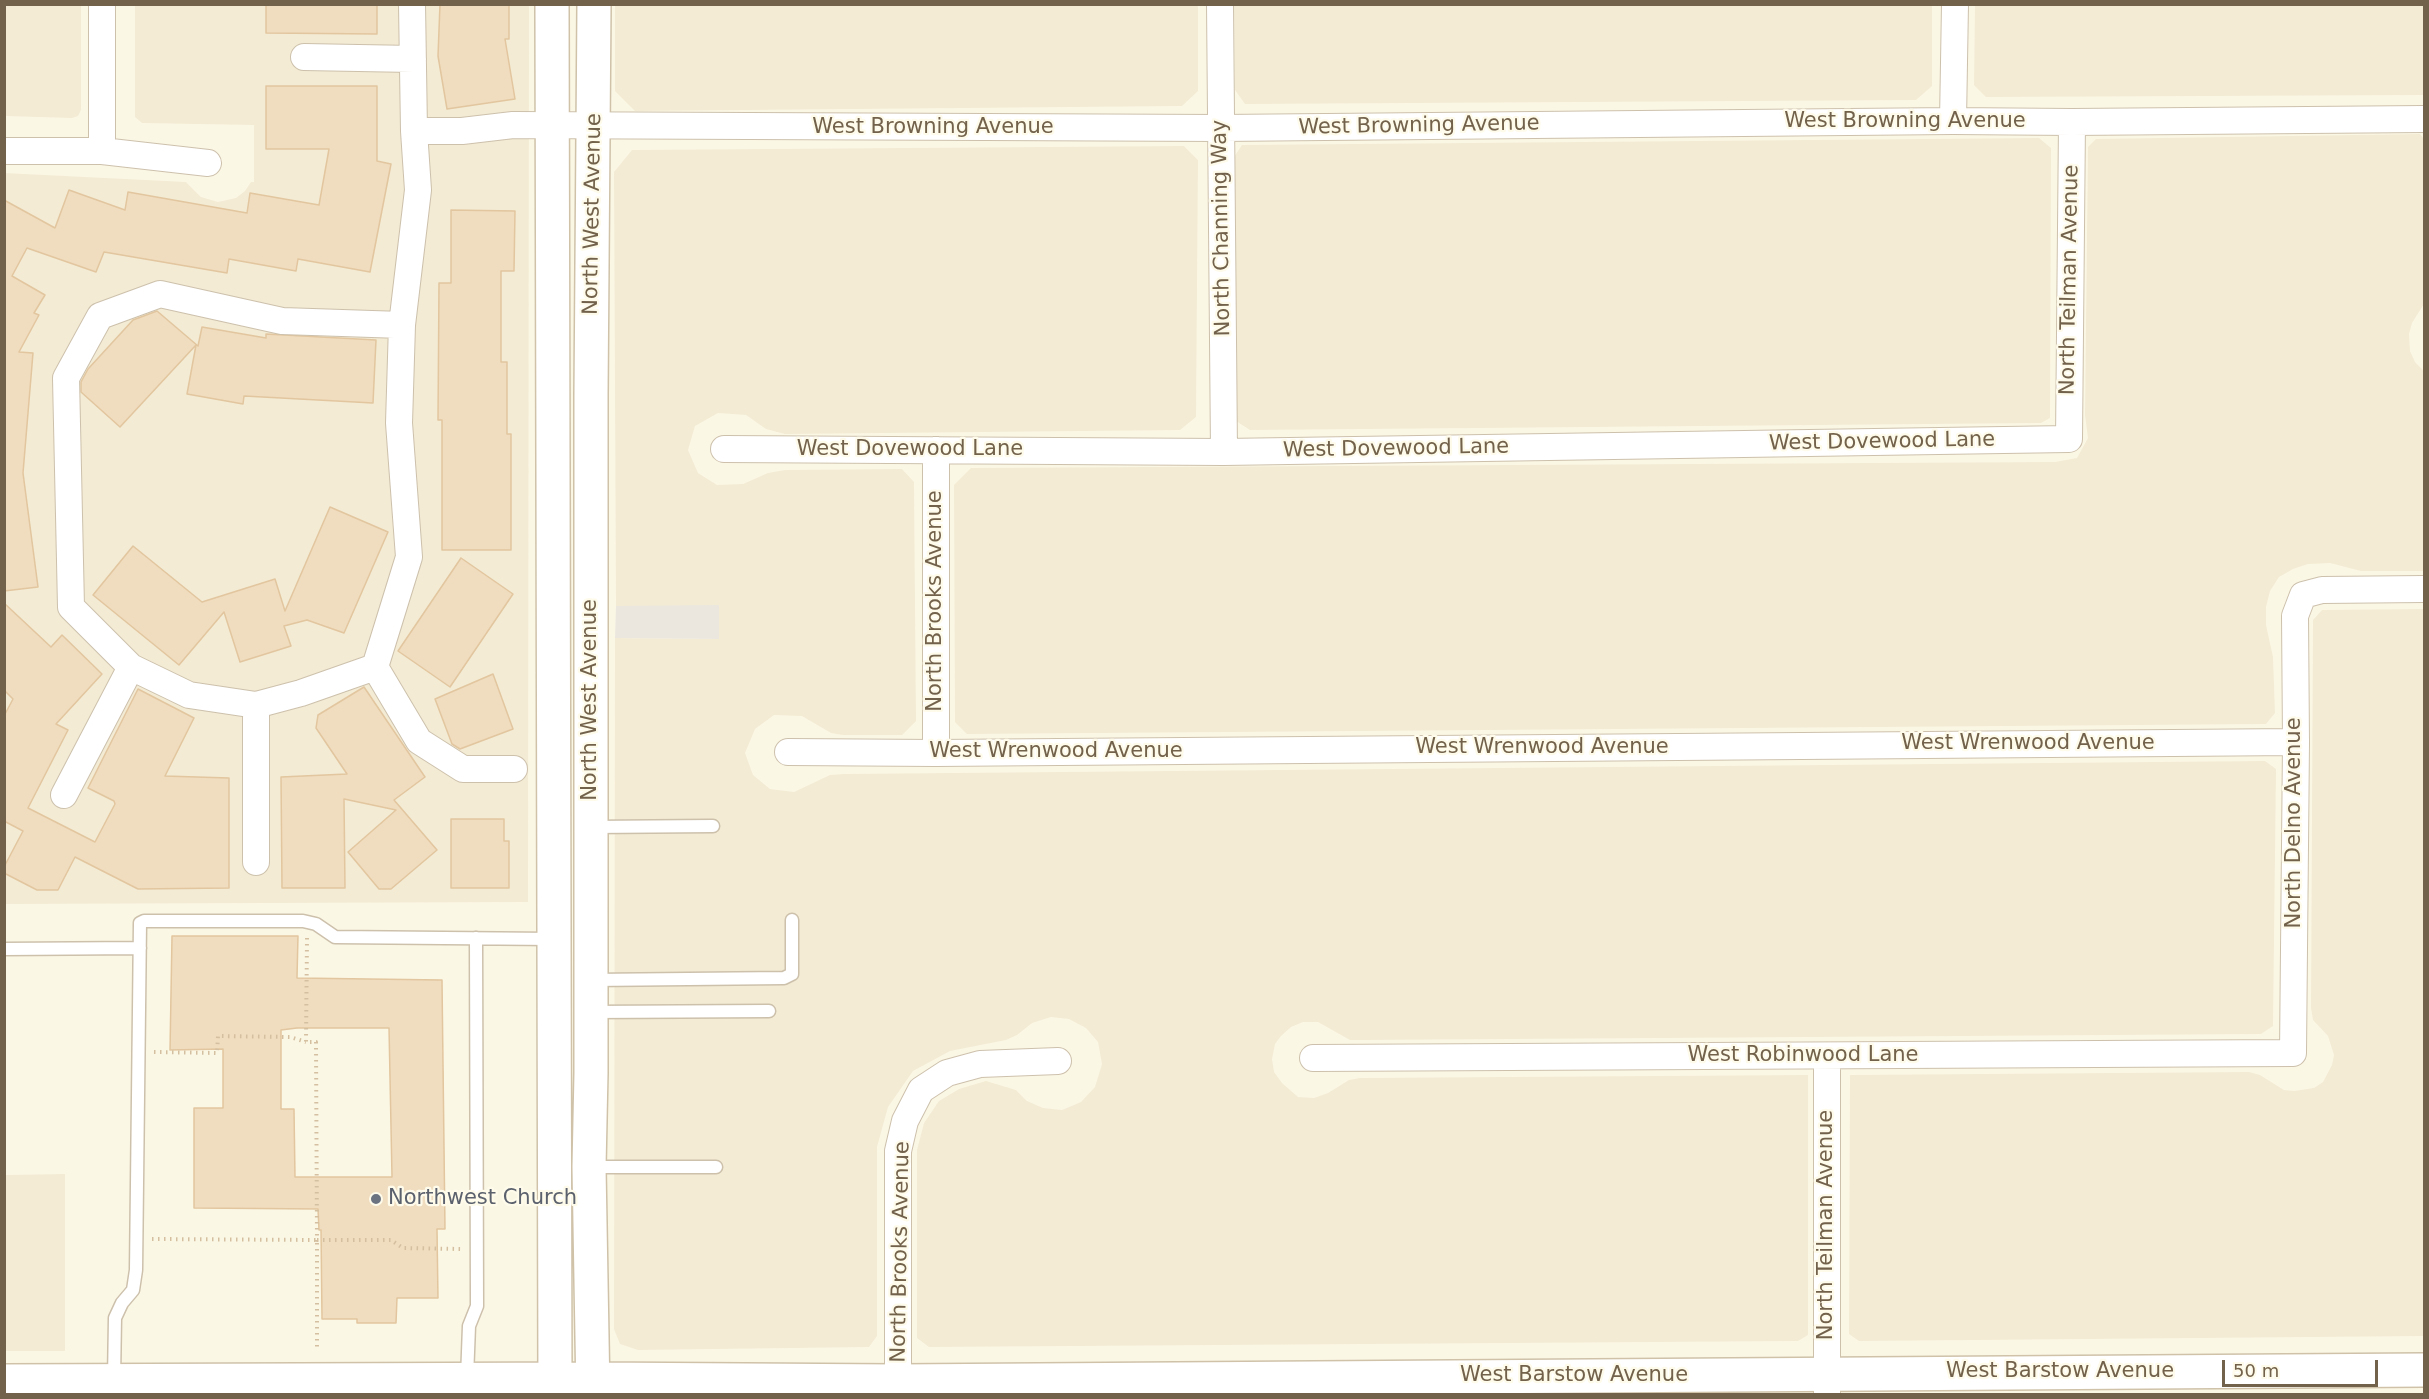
<!DOCTYPE html>
<style>
body{margin:0}
#map{position:relative;width:2429px;height:1399px;overflow:hidden;background:#fbf7e5;font-family:"DejaVu Sans",sans-serif}
canvas{display:block}
.frame{position:absolute;inset:0;border:6px solid #73624b;pointer-events:none}
.scale{position:absolute;left:2222px;top:1360px;width:156px;height:27px;box-sizing:border-box;border:3px solid #73624b;border-top:0;padding-left:8px;font-size:18px;line-height:21px;white-space:nowrap;color:#73624b;-webkit-text-stroke:4px #fefbeb;paint-order:stroke}
</style>
<div id="map">
<canvas width="2429" height="1399"></canvas>
<div class="frame"></div>
<div class="scale">50 m</div>
</div>
<script>
const ctx = document.querySelector('canvas').getContext('2d');
ctx.lineJoin = 'round';
function paint(path, color) {
  ctx.fillStyle = color;
  ctx.fill(path, 'evenodd');
}
function toPath(rows) {
  const path = new Path2D();
  for (const r of rows) {
    path.moveTo(r[0], r[1]);
    for (let i = 2; i < r.length; i += 2) path.lineTo(r[i], r[i + 1]);
  }
  return path;
}
function strokePath(path, color, width, dash) {
  ctx.strokeStyle = color;
  ctx.lineWidth = width;
  ctx.lineCap = dash ? 'butt' : 'round';
  ctx.setLineDash(dash || []);
  ctx.stroke(path);
}
function write(font, color, halo, rows, align = 'center') {
  ctx.font = font + ' "DejaVu Sans",sans-serif';
  ctx.lineWidth = 4.5;
  ctx.setLineDash([]);
  ctx.textBaseline = 'middle';
  ctx.strokeStyle = halo;
  ctx.fillStyle = color;
  for (const [text, x, y, turn = 0] of rows) {
    ctx.save();
    ctx.translate(x, y);
    ctx.rotate((+turn || 0) * Math.PI / 180);
    ctx.textAlign = isNaN(turn) ? turn : align;
    if (halo) ctx.strokeText(text, 0, 0);
    ctx.fillText(text, 0, 0);
    ctx.restore();
  }
}
paint(toPath([
 [4,5,81,5,81,110,78,116,72,118,5,116],
 [135,5,529,5,528,902,5,904,4,173,186,182,201,197,218,202,236,198,245,191,251,182,254,182,254,125,142,123,135,117],
 [615,5,1198,5,1198,91,1182,106,635,111,615,91],
 [1234,5,1932,5,1932,86,1916,100,1245,104,1235,90],
 [1975,5,2424,5,2424,95,1986,97,1974,85],
 [2420,134,2424,139,2424,304,2412,323,2409,334,2410,351,2415,362,2424,371,2424,571,2361,571,2330,563,2308,564,2293,569,2279,577,2270,591,2266,607,2266,625,2273,657,2275,713,2266,724,967,734,955,722,954,485,971,468,2055,462,2077,458,2088,438,2085,415,2088,147,2096,139],
 [2039,138,2051,148,2050,418,2041,423,1250,430,1233,419,1234,157,1242,145],
 [1184,146,1198,160,1196,417,1180,430,785,434,766,429,746,415,718,413,695,426,688,450,698,473,717,485,743,484,768,473,785,470,902,469,914,482,916,721,902,735,843,735,831,733,802,716,774,715,755,729,745,753,753,775,770,789,794,792,830,775,844,774,2265,761,2276,769,2273,1026,2261,1034,1359,1040,1350,1040,1318,1022,1303,1022,1291,1027,1281,1036,1275,1044,1272,1059,1274,1072,1282,1083,1298,1097,1314,1098,1328,1093,1349,1080,1360,1078,1808,1075,1808,1335,1798,1341,929,1347,917,1338,917,1150,924,1123,939,1101,959,1089,986,1081,1016,1090,1027,1101,1043,1108,1062,1110,1081,1102,1095,1087,1102,1064,1098,1042,1086,1028,1069,1019,1051,1017,1032,1023,1017,1035,1006,1040,950,1051,913,1071,888,1107,877,1147,877,1336,869,1347,638,1350,620,1344,614,1329,615,638,719,639,719,606,616,606,614,172,632,150],
 [2424,609,2424,1336,1859,1341,1849,1334,1850,1075,2249,1072,2260,1075,2284,1090,2294,1091,2314,1088,2323,1082,2332,1065,2334,1055,2328,1036,2313,1020,2311,1008,2313,620,2322,610],
 [65,1174,65,1351,5,1351,5,1175]
]), '#f3ebd4');
paint(toPath([
 [719,605,719,639,615,638,616,606]
]), '#ebe7df');
const building = toPath([
 [266,4,377,4,377,34,266,33,266,4],
 [440,4,509,4,509,39,505,39,515,99,447,109,438,56,440,4],
 [266,86,377,86,377,161,391,164,370,272,298,259,296,271,229,259,227,273,104,252,96,272,27,248,12,276,45,295,34,313,39,315,19,352,33,353,23,473,38,587,4,591,4,200,55,228,69,190,125,210,128,192,247,213,250,193,319,205,329,149,266,149,266,86],
 [451,210,515,211,514,271,501,271,501,362,507,362,507,434,511,434,511,550,442,550,442,420,438,420,439,283,451,283,451,210],
 [157,311,198,346,202,327,266,338,266,334,376,340,373,403,244,396,243,404,187,394,196,345,120,427,81,392,81,382,88,369,133,320,157,311],
 [330,507,388,532,344,633,307,620,284,626,291,646,240,662,224,612,179,665,93,595,133,546,202,602,275,579,285,611,330,507],
 [461,558,513,594,450,687,398,651,461,558],
 [4,603,51,647,62,635,102,674,56,724,68,730,28,808,95,842,115,804,114,801,88,788,138,689,194,718,165,776,229,778,229,888,138,889,75,857,58,890,37,890,4,873,4,867,23,831,4,821,4,716,13,699,4,690,4,603],
 [493,674,513,729,460,749,452,744,435,699,493,674],
 [364,687,425,777,394,800,437,850,391,889,379,889,348,852,396,810,344,799,345,888,282,888,281,777,347,774,316,728,318,715,364,687],
 [451,819,504,819,504,841,509,841,509,888,451,888,451,819],
 [172,936,298,936,297,978,442,980,445,1229,437,1229,438,1298,397,1298,396,1323,357,1323,357,1319,322,1319,321,1230,319,1230,318,1209,194,1208,194,1108,223,1108,223,1049,170,1050,172,936],
 [297,1028,389,1028,392,1177,295,1177,294,1109,281,1109,281,1030,297,1028]
]);
paint(building, '#f0dcbe');
strokePath(building, '#e2c69f', 1.5);
const lane = toPath([
 [592,827,713,826],
 [4,949,140,948],
 [592,980,784,978,792,974,792,920],
 [592,1012,769,1011],
 [590,1167,716,1167],
 [467,1378,469,1326,477,1306,476,938],
 [114,1379,115,1318,122,1303,133,1290,136,1270,140,923,144,921,303,921,316,924,335,937,553,939]
]);
const street = toPath([
 [102,4,102,151],
 [1220,4,1224,452],
 [304,57,413,59],
 [1953,121,1955,4],
 [414,131,462,131,513,125,1221,128,1953,121,2072,122,2424,119],
 [4,151,102,151,208,163],
 [724,449,1224,452,2069,439,2072,122],
 [936,450,936,753],
 [131,667,189,695,256,705,301,693,375,667,409,557,399,423,402,325,418,190,414,131,412,4],
 [375,667,419,741,463,769,514,769],
 [256,705,256,862],
 [788,752,936,753,2296,742],
 [64,795,131,667,71,607,66,378,100,316,160,294,282,321,402,325],
 [1827,1056,1827,1394],
 [1313,1058,2293,1053,2296,742,2295,616,2303,595,2322,590,2424,589],
 [898,1381,898,1151,905,1121,921,1090,947,1073,980,1064,1058,1061]
]);
const secondary = toPath([
 [552,4,555,1394],
 [4,1381,593,1379,898,1381,2424,1370],
 [593,1394,589,1167,591,1073,591,395,594,4]
]);
strokePath(lane, '#cdc1ac', 15);
strokePath(street, '#cdc1ac', 28);
strokePath(secondary, '#cfc2a9', 36);
strokePath(toPath([
 [307,938,306,1042,316,1042,317,1240,391,1240,403,1248,461,1249],
 [154,1052,217,1053,218,1036,290,1037,306,1042],
 [152,1239,317,1240,317,1350]
]), '#d4c0a1', 4, [1.5, 4.5]);
strokePath(lane, '#fff', 12);
strokePath(street, '#fff', 26);
strokePath(secondary, '#fff', 33);
for (const [x, y, r, color] of [
 [376,1199,6,"#6b7280"]
]) {
  const dot = new Path2D();
  dot.arc(x, y, r, 0, 2 * Math.PI);
  ctx.fillStyle = color;
  ctx.fill(dot);
  strokePath(dot, '#fefbeb', 2);
}
write('21px', '#73624b', '#fefbeb', [
 ["West Browning Avenue",1905,122],
 ["West Browning Avenue",1419,126,-1],
 ["West Browning Avenue",933,128],
 ["North West Avenue",593,214,-89],
 ["North Channing Way",1222,228,-91],
 ["North Teilman Avenue",2070,280,-89],
 ["West Dovewood Lane",1882,442,-1],
 ["West Dovewood Lane",1396,449,-1],
 ["West Dovewood Lane",910,450],
 ["North Brooks Avenue",936,601,-90],
 ["North West Avenue",591,700,-90],
 ["West Wrenwood Avenue",2028,744],
 ["West Wrenwood Avenue",1542,748],
 ["West Wrenwood Avenue",1056,752],
 ["North Delno Avenue",2295,823,-90],
 ["West Robinwood Lane",1803,1056],
 ["North Teilman Avenue",1827,1225,-90],
 ["North Brooks Avenue",901,1252,-89],
 ["West Barstow Avenue",2060,1372],
 ["West Barstow Avenue",1574,1376]
]);
write('21px', '#5b616d', '#fefbeb', [
 ["Northwest Church",388,1199]
], 'left');
</script>
